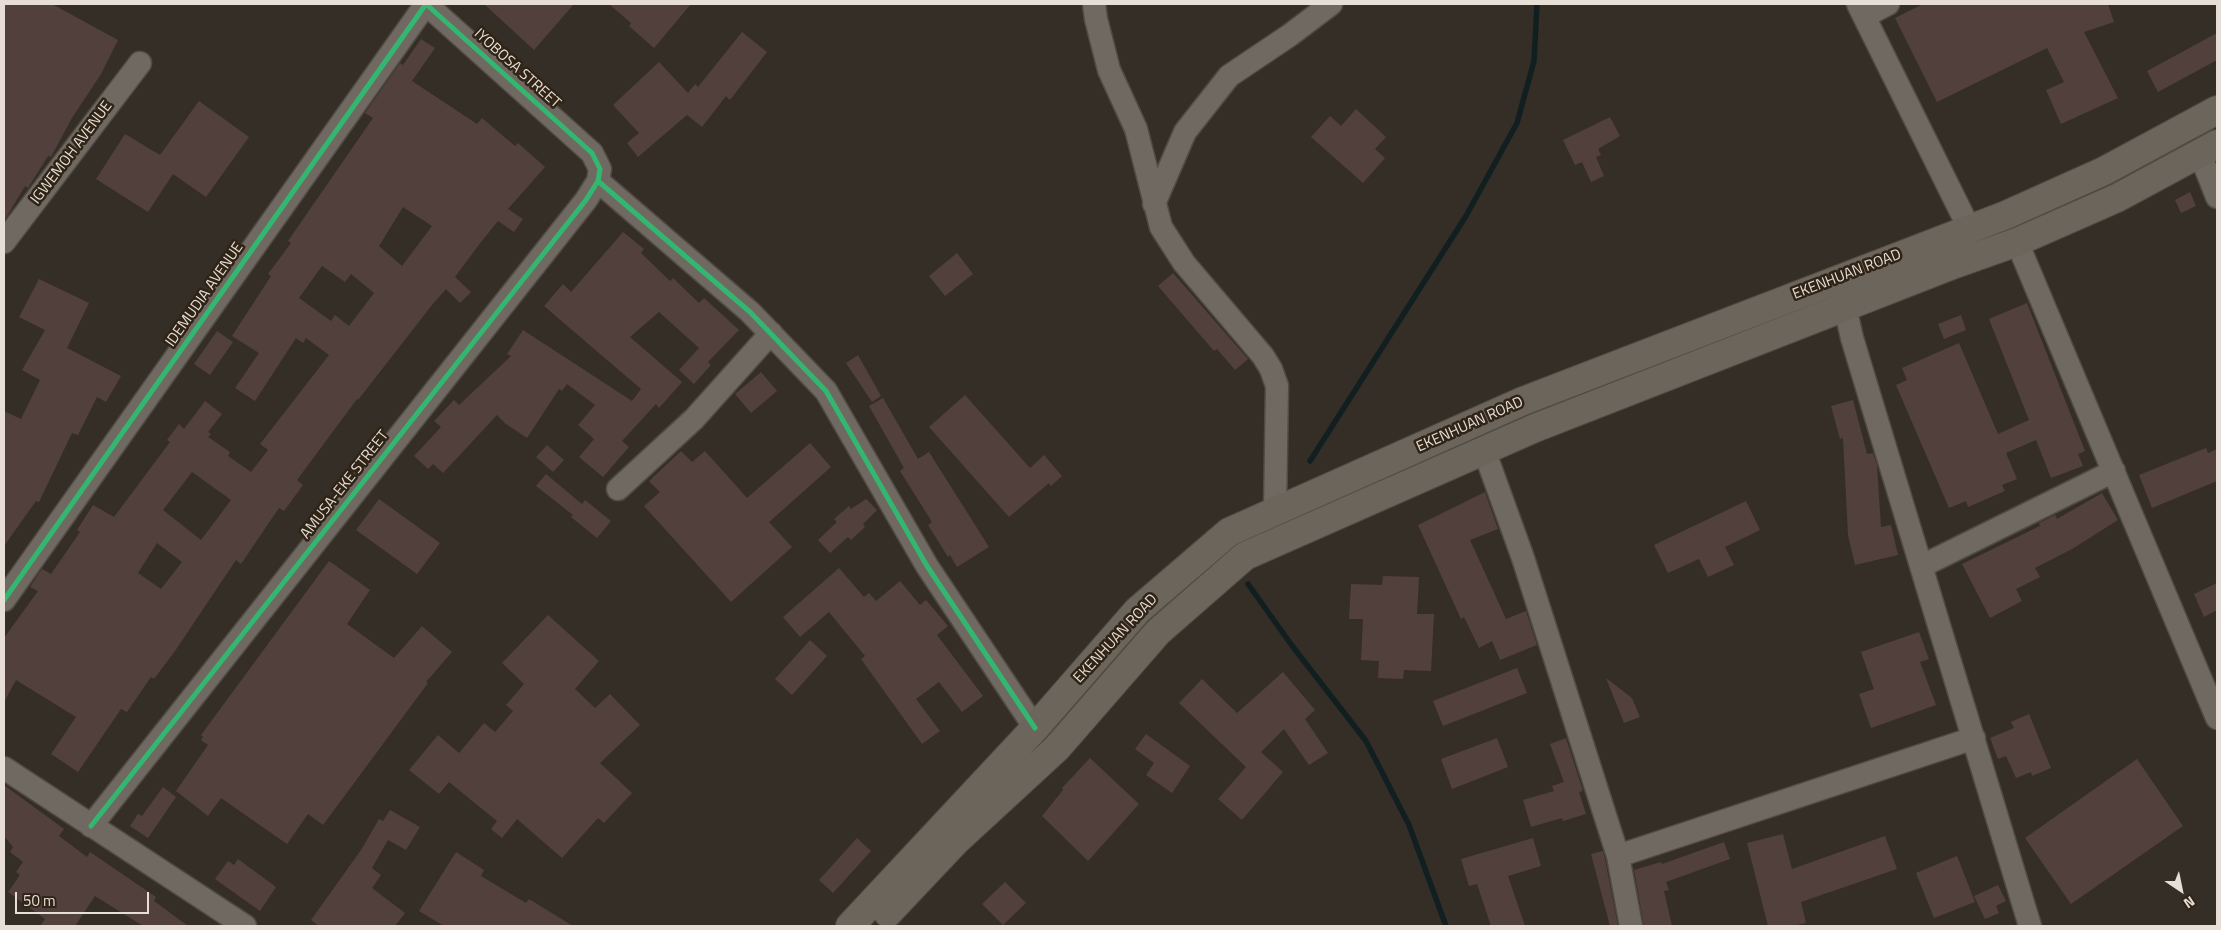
<!DOCTYPE html>
<style>
body{margin:0}
#map{position:relative;width:2221px;height:930px;overflow:hidden;background:#352e26;font-family:"Titillium Web",sans-serif}
canvas{display:block}
.frame{position:absolute;inset:0;border:5px solid #e7dfd6;pointer-events:none}
.north{position:absolute;left:2156px;top:865px;width:50px;height:50px;-webkit-text-stroke:4px #302417;paint-order:stroke;rotate:146deg;font-size:14px;font-weight:700;line-height:20px;text-align:center;color:#e7dfd6}
.north::after{content:'';display:block;margin:auto;width:18px;height:22px;background:#e7dfd6;clip-path:polygon(50% 0,100% 100%,50% 72%,0 100%)}
.scale{position:absolute;left:15px;top:892px;width:134px;height:22px;box-sizing:border-box;border:2px solid #e7dfd6;border-top:0;padding-left:6px;font-size:15px;line-height:18px;white-space:nowrap;color:#e7dfd6;-webkit-text-stroke:4px #302417;paint-order:stroke}
</style>
<div id="map">
<canvas width="2221" height="930"></canvas>
<div class="frame"></div>
<div class="north">N</div>
<div class="scale">50 m</div>
</div>
<script>
const ctx = document.querySelector('canvas').getContext('2d');
ctx.lineJoin = 'round';
function toPath(rows) {
  const path = new Path2D();
  for (const r of rows) {
    path.moveTo(r[0], r[1]);
    for (let i = 2; i < r.length; i += 2) path.lineTo(r[i], r[i + 1]);
  }
  return path;
}
function strokePath(path, color, width, dash) {
  ctx.strokeStyle = color;
  ctx.lineWidth = width;
  ctx.lineCap = dash ? 'butt' : 'round';
  ctx.setLineDash(dash || []);
  ctx.stroke(path);
}
function paint(path, color) {
  ctx.fillStyle = color;
  ctx.fill(path, 'evenodd');
}
function write(font, color, halo, rows, align = 'center') {
  ctx.font = font + ' "Titillium Web",sans-serif';
  ctx.lineWidth = 5;
  ctx.setLineDash([]);
  ctx.textBaseline = 'middle';
  ctx.strokeStyle = halo;
  ctx.fillStyle = color;
  for (const [text, x, y, turn = 0] of rows) {
    ctx.save();
    ctx.translate(x, y);
    ctx.rotate((+turn || 0) * Math.PI / 180);
    ctx.textAlign = isNaN(turn) ? turn : align;
    if (halo) ctx.strokeText(text, 0, 0);
    ctx.fillText(text, 0, 0);
    ctx.restore();
  }
}
strokePath(toPath([
 [1310,461,1466,216,1517,123,1534,61,1537,4],
 [1248,584,1293,647,1366,741,1409,825,1446,926]
]), '#121f20', 5.5);
paint(toPath([
 [4,4,52,4,118,40,101,74,72,118,51,157,48,156,28,188,25,186,4,221],
 [484,4,574,4,534,50],
 [609,4,691,4,654,48,629,26,631,23],
 [1923,4,2108,4,2114,22,2084,32,2118,98,2061,124,2046,90,2064,82,2047,48,1937,102,1895,18],
 [742,32,767,52,730,100,726,96,702,127,687,115,638,157,627,143,639,133,613,105,659,62,688,93,695,84,698,87],
 [2217,33,2217,60,2158,92,2147,71],
 [421,39,435,48,412,81,477,124,482,118,515,146,518,143,545,167,508,209,523,219,514,232,498,221,481,242,455,277,471,292,460,303,446,289,432,305,358,400,357,399,297,480,303,485,284,511,279,508,241,564,236,560,175,651,154,679,151,677,127,712,121,709,78,772,51,754,76,717,16,680,4,702,4,638,38,591,30,587,37,576,42,569,51,574,80,532,77,530,93,505,114,517,170,442,167,440,179,424,184,429,205,401,222,414,208,432,211,434,208,437,230,452,228,456,251,472,268,450,260,444,329,355,306,338,303,343,296,338,255,401,235,388,259,353,232,336,271,276,268,274,291,243,288,241,373,118,365,113,400,63,403,65],
 [403,207,432,226,402,266,379,246],
 [322,266,345,282,351,274,374,293,349,326,335,315,331,321,299,298],
 [192,472,231,500,201,540,163,510],
 [157,543,182,562,161,589,138,573],
 [199,101,249,137,206,197,173,174,148,212,96,179,125,134,160,155],
 [1356,109,1386,137,1375,149,1385,158,1363,183,1311,137,1330,116,1341,126],
 [1610,117,1620,136,1598,149,1601,155,1596,157,1604,176,1591,182,1582,162,1575,165,1563,140],
 [2190,192,2196,206,2181,213,2175,200],
 [623,232,644,249,641,253,670,281,673,278,699,303,704,298,739,330,708,362,711,365,694,384,679,370,699,348,659,312,630,337,682,382,659,408,656,404,622,441,629,447,603,477,579,457,594,439,578,425,595,405,567,384,562,391,559,389,527,438,506,424,497,415,443,473,433,464,428,469,414,456,441,427,434,421,454,400,459,405,511,356,507,354,523,330,632,401,641,389,544,306,563,284,571,292],
 [957,253,973,274,945,296,929,276],
 [1173,273,1248,359,1235,370,1217,349,1214,351,1158,286],
 [39,279,89,303,67,348,121,376,106,402,97,397,78,435,72,433,39,502,36,501,4,546,4,411,21,419,40,380,22,370,45,330,19,317],
 [2027,303,2085,451,2078,454,2083,466,2051,478,2036,440,2006,453,2017,479,2002,485,2005,491,1968,507,1966,501,1949,508,1896,385,1907,380,1902,368,1959,343,1998,434,2029,420,1989,319],
 [1961,315,1966,330,1944,339,1938,324],
 [217,331,233,342,210,375,194,364],
 [858,355,881,396,872,402,846,363],
 [761,372,777,391,751,413,735,394],
 [965,395,1030,468,1044,455,1062,476,1051,486,1049,483,1009,517,929,427],
 [883,398,918,459,929,452,989,547,957,567,950,555,948,557,928,525,932,522,900,471,904,468,869,406],
 [1853,400,1867,454,1873,453,1877,465,1881,527,1891,525,1898,555,1855,565,1848,535,1843,438,1840,439,1831,406],
 [810,443,831,467,769,522,792,547,731,602,644,506,660,492,649,481,681,451,692,462,705,451,747,498],
 [547,445,564,460,553,472,536,457],
 [2206,448,2208,453,2217,449,2217,481,2152,508,2139,475],
 [546,474,582,504,585,500,611,521,597,538,571,517,573,515,536,486],
 [1485,492,1498,529,1470,540,1506,619,1526,611,1537,645,1500,660,1492,641,1479,648,1464,617,1461,619,1418,525],
 [2102,493,2118,520,2072,549,2035,568,2040,577,2016,589,2022,601,1990,618,1962,564,2040,526,2039,523,2055,515,2057,519],
 [379,499,440,543,417,574,356,530],
 [866,499,877,510,863,524,865,527,851,540,848,537,830,553,818,540,837,522,834,519,849,506,851,509],
 [1746,501,1760,530,1725,547,1734,565,1708,577,1699,559,1668,573,1654,545],
 [329,561,370,590,347,624,394,658,422,626,452,652,426,682,428,683,323,825,308,814,287,844,221,798,208,816,176,791,208,745,201,740,203,737,201,735],
 [839,568,864,597,869,593,876,601,900,581,920,605,926,600,948,626,937,635,983,696,962,712,939,682,916,699,940,731,922,744,861,659,865,656,829,612,800,637,783,617],
 [1383,576,1419,577,1417,614,1434,614,1431,671,1404,670,1403,679,1378,678,1379,661,1361,660,1363,619,1349,619,1351,584,1382,585],
 [2217,583,2217,610,2204,617,2194,594],
 [548,615,599,661,575,689,595,708,610,694,640,725,600,763,632,793,604,823,598,818,562,858,517,819,502,838,491,829,497,821,449,782,439,794,409,770,438,735,459,753,484,723,495,732,513,711,506,705,524,684,502,663],
 [1919,632,1929,659,1920,662,1936,705,1871,728,1859,694,1874,689,1861,652],
 [810,640,827,656,792,695,775,679],
 [1517,668,1527,693,1443,726,1433,701],
 [1283,672,1315,710,1305,719,1328,753,1309,765,1284,729,1261,752,1283,772,1242,820,1218,799,1246,767,1179,703,1202,679,1237,713],
 [1606,678,1632,698,1640,717,1624,723],
 [2029,714,2051,768,2032,776,2031,772,2016,778,2006,756,1998,759,1990,738,2014,728,2011,722],
 [1146,734,1190,766,1172,793,1146,775,1154,763,1135,749],
 [1497,738,1508,767,1452,789,1441,759],
 [1566,738,1583,791,1579,792,1586,814,1563,821,1562,818,1531,827,1523,800,1554,791,1552,786,1564,782,1550,744],
 [1090,758,1139,804,1088,861,1042,816,1063,790,1062,788],
 [2137,759,2183,826,2071,904,2025,838],
 [4,785,64,829,59,836,87,857,90,852,156,897,154,901,188,926,143,926,95,896,75,926,40,926,45,919,8,892,20,875,16,872,23,862,10,852,13,847,4,836],
 [163,787,176,797,148,838,130,826,138,814,142,816],
 [390,810,420,827,406,850,388,840,372,868,381,875,372,888,405,913,395,926,319,926,311,920,361,850,379,819,383,821],
 [1783,834,1792,869,1885,836,1897,869,1801,902,1806,923,1792,926,1768,926,1747,843],
 [857,838,871,851,833,893,819,880],
 [1533,838,1541,866,1508,876,1525,926,1491,926,1477,884,1469,886,1461,859],
 [1724,842,1730,859,1666,882,1669,890,1664,891,1672,926,1644,926,1634,870,1661,862,1662,864],
 [1603,851,1605,859,1618,926,1610,926,1591,854],
 [456,852,484,870,481,876,526,903,529,899,573,926,444,926,419,911],
 [1957,856,1975,902,1934,918,1916,873],
 [238,859,276,887,260,911,215,879,228,861,234,865],
 [1005,882,1026,903,1003,925,982,904],
 [1998,885,2006,901,1996,906,1999,913,1985,919,1974,896]
]), '#52403c');
const minor = toPath([
 [1094,4,1096,19,1109,70,1136,129,1161,227,1184,263,1263,356,1271,369,1277,386,1275,511],
 [1858,4,1969,228],
 [1865,16,1888,4],
 [2200,154,2217,197],
 [598,181,750,312,826,391,927,566,1035,728],
 [1154,204,1185,132,1229,76,1290,35,1331,4],
 [4,242,140,63],
 [2017,242,2217,718],
 [1845,307,1852,338,2030,926],
 [1484,450,1523,558,1618,856,1631,926],
 [618,489,694,419,771,333],
 [1922,566,2114,471],
 [4,600,426,4],
 [4,768,245,926],
 [91,826,586,200,598,181,600,169,592,153,426,4],
 [1618,856,1974,738]
]);
const major = toPath([
 [888,913,956,841,1057,748,1158,632,1245,556,1535,428,1955,264,2017,242,2117,198,2217,144],
 [850,926,1035,728,1137,611,1229,532,1523,401,2006,215,2104,171,2217,110]
]);
strokePath(minor, '#504b43', 25);
strokePath(major, '#504b43', 30);
strokePath(minor, '#6f6962', 22);
strokePath(major, '#6c655c', 28);
strokePath(toPath([
 [598,181,750,312,826,391,927,566,1035,728],
 [4,600,426,4],
 [91,826,586,200,598,181,600,169,592,153,426,4]
]), '#33b770', 5);
write('15px', '#e7dfd6', '#302417', [
 ["IYOBOSA STREET",517,69,42],
 ["IGWEMOH AVENUE",72,153,-53],
 ["EKENHUAN ROAD",1847,275,-21],
 ["IDEMUDIA AVENUE",205,295,-55],
 ["EKENHUAN ROAD",1470,425,-24],
 ["AMUSA-EKE STREET",345,485,-52],
 ["EKENHUAN ROAD",1116,639,-47]
]);
</script>
